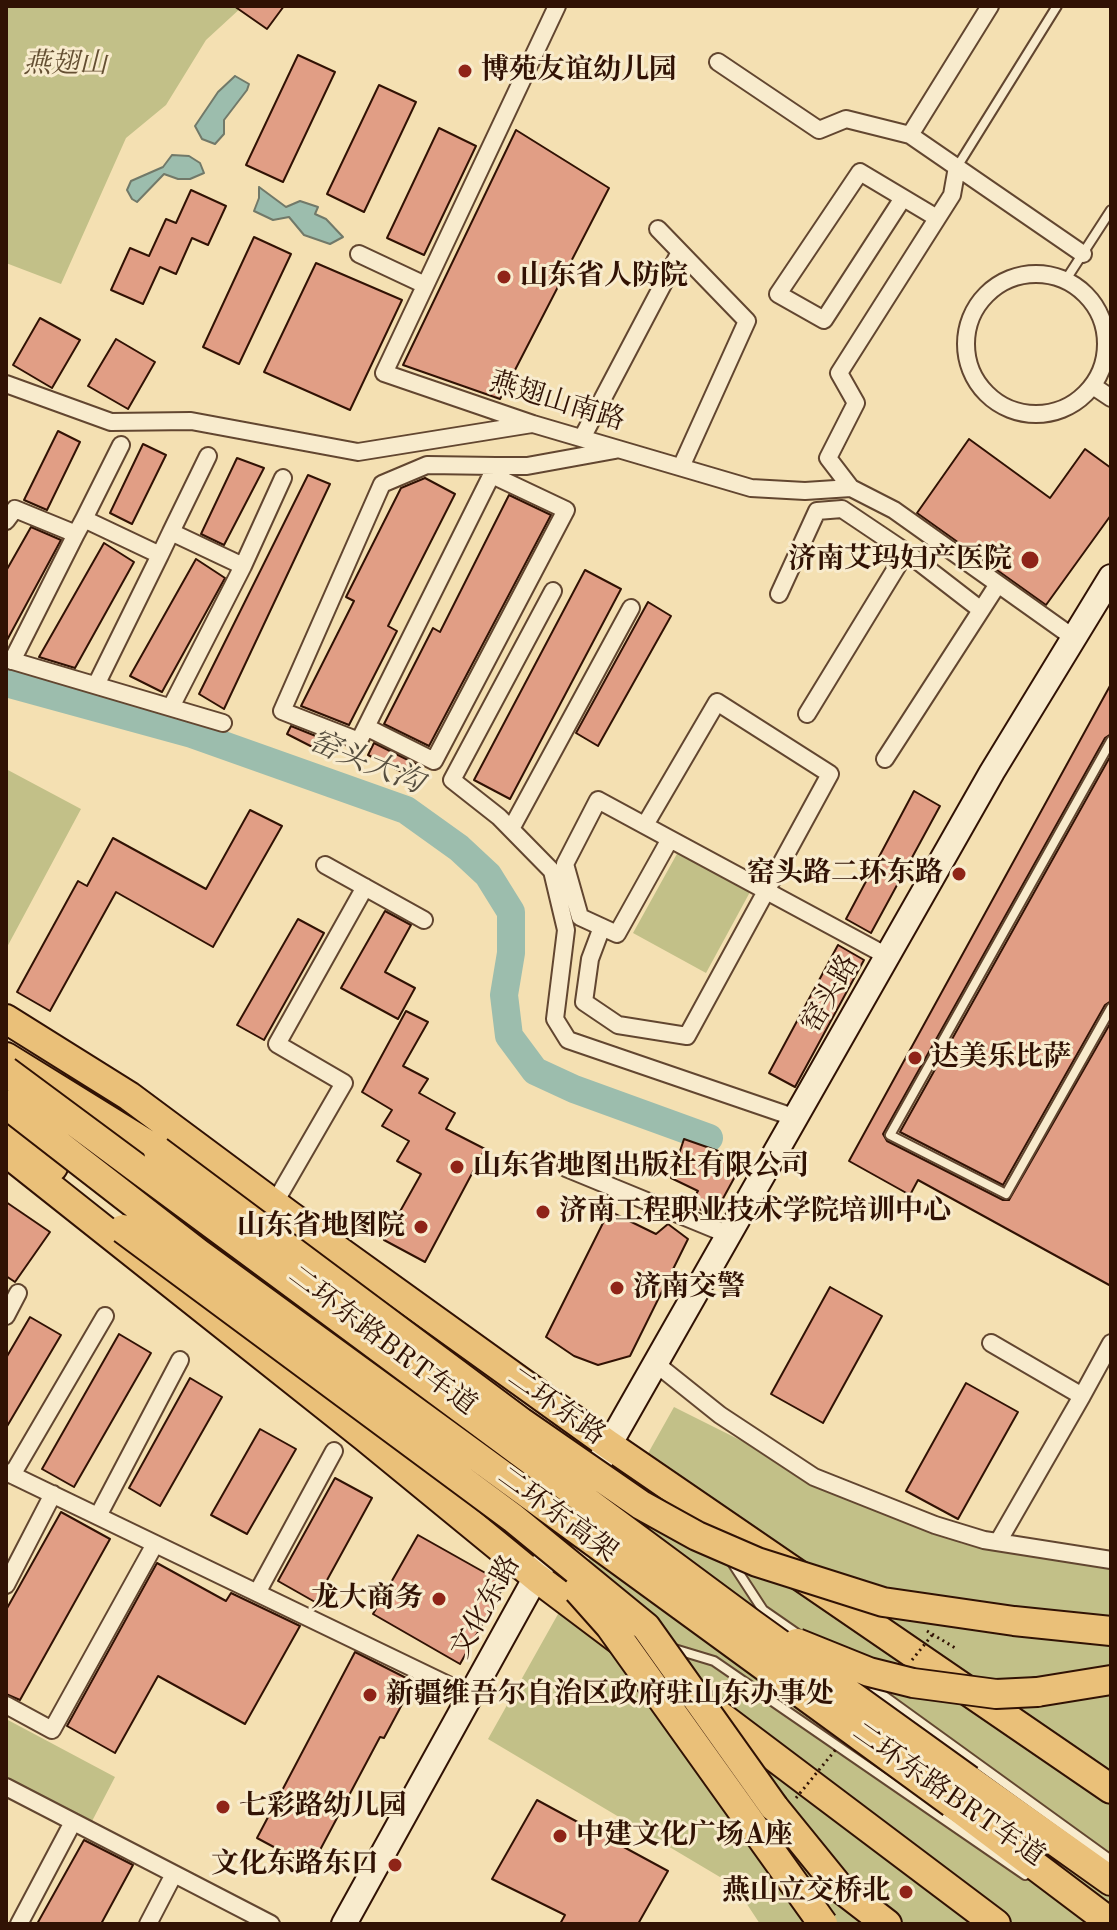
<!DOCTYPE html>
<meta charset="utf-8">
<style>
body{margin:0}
#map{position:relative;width:1117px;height:1930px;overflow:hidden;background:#f4e0b2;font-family:"Old Standard TT",serif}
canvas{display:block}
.frame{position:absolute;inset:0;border:8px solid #311204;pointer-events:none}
</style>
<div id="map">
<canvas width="1117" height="1930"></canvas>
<div class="frame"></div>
</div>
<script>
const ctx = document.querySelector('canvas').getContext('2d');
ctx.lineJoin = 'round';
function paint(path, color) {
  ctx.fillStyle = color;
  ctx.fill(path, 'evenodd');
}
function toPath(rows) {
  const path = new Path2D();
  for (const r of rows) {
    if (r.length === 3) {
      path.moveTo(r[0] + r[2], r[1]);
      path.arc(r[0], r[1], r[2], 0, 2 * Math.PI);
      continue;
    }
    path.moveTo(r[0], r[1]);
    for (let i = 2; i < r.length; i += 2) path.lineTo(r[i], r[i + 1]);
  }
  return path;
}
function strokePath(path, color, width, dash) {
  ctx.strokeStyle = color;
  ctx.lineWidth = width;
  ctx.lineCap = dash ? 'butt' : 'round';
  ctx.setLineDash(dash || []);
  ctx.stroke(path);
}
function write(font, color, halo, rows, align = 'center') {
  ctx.font = font + ' "Old Standard TT","Noto Serif SC",serif';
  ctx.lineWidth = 6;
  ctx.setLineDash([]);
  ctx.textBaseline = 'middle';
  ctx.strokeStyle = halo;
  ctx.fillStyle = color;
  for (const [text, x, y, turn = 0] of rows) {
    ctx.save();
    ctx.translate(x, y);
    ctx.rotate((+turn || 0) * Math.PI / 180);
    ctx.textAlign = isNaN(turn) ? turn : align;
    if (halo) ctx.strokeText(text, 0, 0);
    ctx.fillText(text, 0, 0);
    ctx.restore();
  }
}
paint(toPath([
 [6,6,243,6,206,40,166,105,126,138,61,284,6,263],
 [6,769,81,809,6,949],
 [678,852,750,892,706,973,633,933],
 [674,1407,854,1497,963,1544,1046,1553,1111,1557,1111,1924,760,1924,735,1886,488,1739],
 [6,1719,115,1777,90,1825,6,1780]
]), '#c2c088');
const water = toPath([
 [235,76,249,84,247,90,224,120,224,134,215,144,202,139,195,126,218,92,235,76],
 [172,155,189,156,200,163,204,173,190,179,178,179,164,174,137,202,132,199,127,190,131,181,163,167,172,155],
 [259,187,286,207,300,201,318,207,315,214,326,219,343,237,330,244,304,235,289,217,273,220,254,211,259,198,259,187]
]);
paint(water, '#9cbdad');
strokePath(water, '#717969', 2);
strokePath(toPath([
 [6,683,192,734,406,810,459,848,488,875,511,912,511,953,504,995,509,1036,535,1071,574,1089,709,1138]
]), '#9cbdad', 28);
const building = toPath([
 [234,6,284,6,267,29,234,6],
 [298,55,335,72,283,182,246,165,298,55],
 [379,85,416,102,364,212,327,194,379,85],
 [439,128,476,146,424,255,387,238,439,128],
 [516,130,609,188,500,399,403,365,516,130],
 [191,190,226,206,208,245,192,238,176,274,160,267,143,304,111,290,130,248,149,256,166,219,176,223,191,190],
 [254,237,291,254,239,364,203,347,254,237],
 [316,263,402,300,350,410,264,372,316,263],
 [40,318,80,340,52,388,13,365,40,318],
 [116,339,155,362,128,409,88,386,116,339],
 [58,431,80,442,47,510,24,500,58,431],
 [969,439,1050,498,1085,449,1111,468,1111,515,1046,605,917,513,969,439],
 [143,444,166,455,132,524,110,513,143,444],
 [237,458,264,468,224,545,201,534,237,458],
 [308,475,330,484,224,709,199,694,308,475],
 [425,478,455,494,388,626,397,631,349,725,301,706,354,601,346,597,401,488,425,478],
 [509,495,551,515,429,746,384,724,433,628,440,632,509,495],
 [31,527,61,540,6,642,6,571,31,527],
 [104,543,134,562,75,668,39,657,104,543],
 [196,559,225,578,162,692,130,676,196,559],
 [585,570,621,589,510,799,474,780,585,570],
 [648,602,671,616,598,746,576,733,648,602],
 [1111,684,1111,734,1105,738,883,1134,887,1141,1003,1200,1009,1200,1111,1022,1111,1286,918,1180,910,1195,849,1161,1111,684],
 [291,726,338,745,332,757,287,734,291,726],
 [374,743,420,766,414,778,368,755,374,743],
 [1111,755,1111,1001,1105,1005,1003,1185,900,1132,1111,755],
 [914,791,940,806,871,933,846,919,914,791],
 [250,810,282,826,213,947,116,892,50,1011,17,992,78,881,87,886,113,838,206,889,250,810],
 [385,911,411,925,385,972,415,988,398,1019,341,988,385,911],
 [298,919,324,933,264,1040,237,1025,298,919],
 [838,945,864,960,795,1087,769,1073,838,945],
 [406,1011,428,1022,403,1066,428,1079,419,1093,455,1113,446,1129,485,1149,425,1262,384,1240,421,1174,397,1161,409,1141,382,1126,392,1110,362,1092,406,1011],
 [684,1139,744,1160,714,1215,689,1205,698,1191,671,1178,684,1139],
 [6,1202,50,1232,15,1282,6,1276,6,1202],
 [609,1211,656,1234,668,1224,688,1239,630,1356,598,1365,574,1356,546,1337,609,1211],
 [830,1287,882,1316,823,1423,771,1394,830,1287],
 [30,1317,61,1335,6,1428,6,1358,30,1317],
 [119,1334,151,1353,74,1487,42,1469,119,1334],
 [190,1378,222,1397,160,1506,129,1488,190,1378],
 [966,1383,1018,1412,958,1519,906,1491,966,1383],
 [260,1429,296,1449,247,1534,211,1515,260,1429],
 [335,1478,372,1498,315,1602,278,1581,335,1478],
 [61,1512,110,1539,20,1700,6,1694,6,1610,61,1512],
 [418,1535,505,1584,460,1664,373,1614,418,1535],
 [157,1563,226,1601,231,1593,300,1626,245,1724,158,1676,115,1753,67,1726,157,1563],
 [355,1652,414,1682,384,1738,380,1737,311,1867,257,1838,355,1652],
 [537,1800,668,1871,638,1924,560,1924,565,1915,492,1879,537,1800],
 [84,1840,133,1865,101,1924,37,1924,84,1840]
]);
paint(building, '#e19e85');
strokePath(building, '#311204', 2);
const service = toPath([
 [957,167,1057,6],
 [1065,281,1111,210],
 [1111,741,890,1135,1006,1194,1111,1008],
 [162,1204,423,1400],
 [731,1561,763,1610,799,1635],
 [671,1648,714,1661,1025,1875],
 [862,1680,1111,1860]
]);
const minor = toPath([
 [557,6,384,373,533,424,751,488,805,491,851,488,894,510,1074,638],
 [990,6,910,135,1083,254],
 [718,62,819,130,846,119,910,135],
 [903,198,824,320,778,294,860,172,932,215],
 [658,229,747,321,681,467],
 [359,254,425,285],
 [1036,344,70],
 [6,384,111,422,191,421,358,452,532,424],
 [1093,386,1111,398],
 [582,438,680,252],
 [496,466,359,741,282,711,382,484,427,465,496,466,527,466,615,450],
 [851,488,828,458,856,403,839,373,952,195,957,167],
 [84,519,121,445],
 [6,521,15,509,76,534,84,519,160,555,171,532,243,566],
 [171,532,208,456],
 [553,591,452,780,499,817,552,871,566,930,555,1019,568,1040,796,1118],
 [779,594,817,511,842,509,906,552],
 [6,659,223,723],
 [12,661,76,534],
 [96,685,160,555],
 [171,707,243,566,283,478],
 [807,714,906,552,981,610],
 [366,727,434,761,566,510,492,475],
 [885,759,998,584],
 [511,829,631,608],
 [670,839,617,934,580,917,565,864,598,800,670,839,887,956],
 [325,865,424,920],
 [602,927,590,959,584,1002,618,1025,687,1036,830,774,717,702,645,825],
 [566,1168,729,1235],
 [274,1204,344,1083,277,1044,365,887],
 [6,1316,18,1293],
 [991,1343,1082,1396,998,1542],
 [655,1363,720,1415,814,1477,935,1525,984,1540,1111,1560],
 [1082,1396,1111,1343],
 [6,1472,471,1696],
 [12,1475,105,1316],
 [98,1516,180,1360],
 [6,1585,53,1494],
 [257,1593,334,1451],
 [6,1705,52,1730,155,1544],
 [6,1787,271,1924],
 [19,1924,73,1822],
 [148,1924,174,1874]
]);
const secondary = toPath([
 [344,1924,609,1445,992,772,1111,577]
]);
const trunk = toPath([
 [6,1019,129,1096,289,1215,609,1445,1111,1789],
 [6,1057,158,1151],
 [6,1125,53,1167],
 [6,1152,365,1437,537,1578,996,1924],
 [1037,1692,1111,1680],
 [969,1780,1111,1881],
 [952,1803,1111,1923],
 [774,1807,839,1887,887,1924]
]);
strokePath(service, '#624630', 12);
strokePath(minor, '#624630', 20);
strokePath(secondary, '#311204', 28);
strokePath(trunk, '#311204', 32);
strokePath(toPath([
 [927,1631,957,1649]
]), '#311204', 3, [2, 4]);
strokePath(service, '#f8ebcd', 8);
strokePath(minor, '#f8ebcd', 16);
strokePath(secondary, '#f8ebcd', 24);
strokePath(trunk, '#eac079', 28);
const trunkBridge = toPath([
 [6,1071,752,1624,969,1780],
 [6,1104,198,1253,952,1803],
 [158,1151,521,1422,641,1505,697,1536,757,1562,883,1602,1014,1621,1111,1631],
 [123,1229,513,1518,646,1627,774,1807],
 [578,1590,610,1626,823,1924],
 [797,1643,869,1672,913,1683,996,1694,1037,1692]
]);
strokePath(trunkBridge, '#311204', 32, []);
strokePath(toPath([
 [912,1660,933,1634],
 [796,1798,837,1748]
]), '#311204', 3, [2, 4]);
strokePath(trunkBridge, '#eac079', 28);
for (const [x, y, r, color] of [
 [465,71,8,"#8f2418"],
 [504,277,8,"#8f2418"],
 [1030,560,10,"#8f2418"],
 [959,874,8,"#8f2418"],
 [915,1058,8,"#8f2418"],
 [457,1167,8,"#8f2418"],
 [543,1212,8,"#8f2418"],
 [421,1227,8,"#8f2418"],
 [617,1288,8,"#8f2418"],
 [439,1599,8,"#8f2418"],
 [370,1695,8,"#8f2418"],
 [223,1807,8,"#8f2418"],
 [560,1836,8,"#8f2418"],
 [395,1865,8,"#8f2418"],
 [906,1892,8,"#8f2418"]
]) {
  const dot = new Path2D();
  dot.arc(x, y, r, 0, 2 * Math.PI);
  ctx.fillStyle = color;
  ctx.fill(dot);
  strokePath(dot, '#f8ebcd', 3);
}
write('italic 28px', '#644f32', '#f8ebcd', [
 ["燕翅山",65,65]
]);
write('bold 28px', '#311204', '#f8ebcd', [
 ["博苑友谊幼儿园",481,71],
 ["山东省人防院",520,277],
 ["济南艾玛妇产医院",1012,560,"right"],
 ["窑头路二环东路",943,874,"right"],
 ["达美乐比萨",931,1058],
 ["山东省地图出版社有限公司",473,1167],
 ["济南工程职业技术学院培训中心",559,1212],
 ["山东省地图院",405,1227,"right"],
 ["济南交警",633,1288],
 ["龙大商务",423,1599,"right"],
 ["新疆维吾尔自治区政府驻山东办事处",386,1695],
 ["七彩路幼儿园",239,1807],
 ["中建文化广场A座",576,1836],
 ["文化东路东口",379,1865,"right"],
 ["燕山立交桥北",890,1892,"right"]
], 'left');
write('28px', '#311204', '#f8ebcd', [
 ["燕翅山南路",557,402,17],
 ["窑头路",831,994,-60],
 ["二环东路BRT车道",382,1341,37],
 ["二环东路",556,1407,35],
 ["二环东高架",557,1515,36],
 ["文化东路",486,1607,-61],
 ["二环东路BRT车道",948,1795,35]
]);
write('italic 30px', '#564e3f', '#f8ebcd', [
 ["窑头大沟",366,763,22]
]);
</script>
